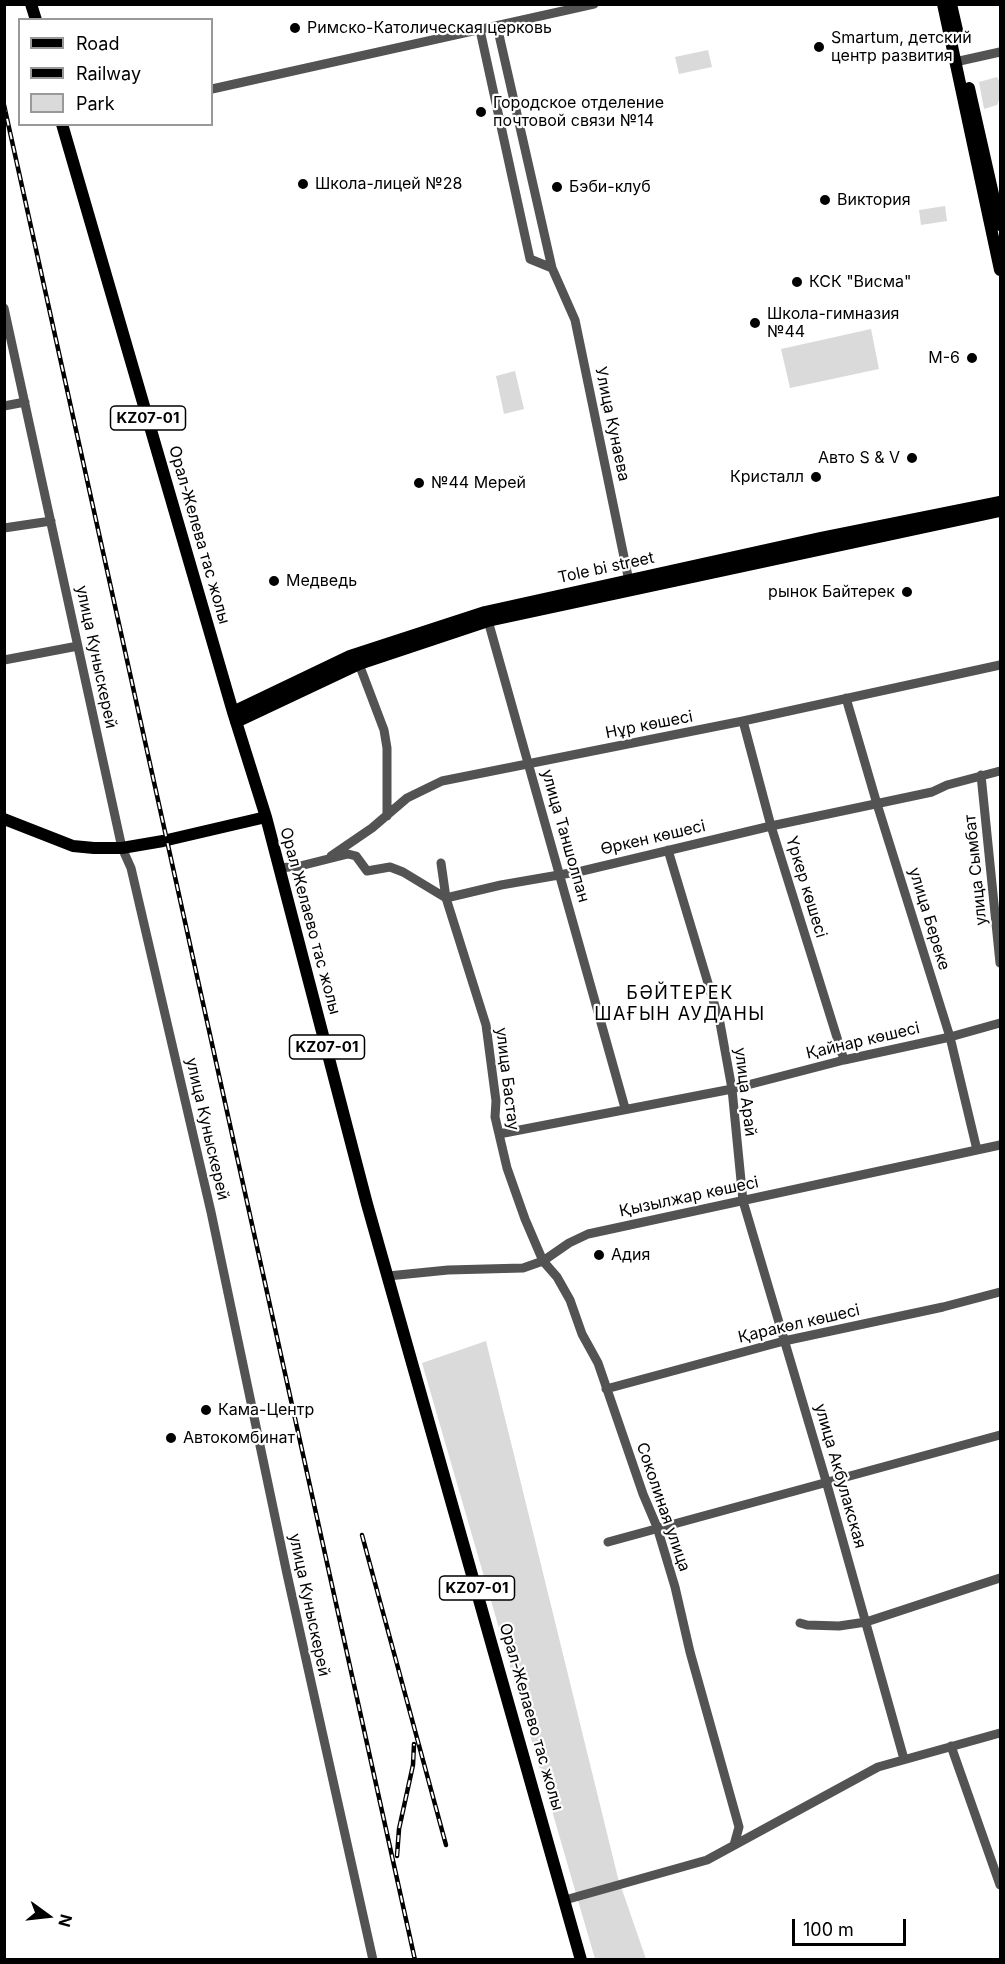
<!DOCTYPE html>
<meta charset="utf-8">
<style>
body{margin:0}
#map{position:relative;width:1005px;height:1964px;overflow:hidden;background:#fff;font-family:Inter,sans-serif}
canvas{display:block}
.frame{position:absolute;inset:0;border:6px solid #000;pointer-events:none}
.legend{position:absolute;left:18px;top:18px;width:195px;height:108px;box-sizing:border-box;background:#fff;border:2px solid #999;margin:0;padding:8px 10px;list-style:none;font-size:18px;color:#000}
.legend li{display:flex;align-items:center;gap:12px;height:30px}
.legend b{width:30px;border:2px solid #999}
.north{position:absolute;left:18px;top:1886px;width:60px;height:60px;-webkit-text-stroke:4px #fff;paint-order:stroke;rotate:105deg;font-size:16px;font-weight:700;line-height:24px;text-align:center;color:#000}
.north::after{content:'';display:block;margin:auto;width:21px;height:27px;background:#000;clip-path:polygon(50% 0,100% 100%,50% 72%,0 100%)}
.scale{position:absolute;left:792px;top:1919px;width:114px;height:27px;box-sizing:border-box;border:3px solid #000;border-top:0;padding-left:8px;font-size:18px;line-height:21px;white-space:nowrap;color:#000;-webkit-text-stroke:4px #fff;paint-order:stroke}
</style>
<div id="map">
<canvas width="1005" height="1964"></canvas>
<div class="frame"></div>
<ul class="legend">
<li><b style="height:8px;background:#000"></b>Road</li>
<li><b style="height:8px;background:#000"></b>Railway</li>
<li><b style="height:16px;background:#dadada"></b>Park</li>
</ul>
<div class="north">N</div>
<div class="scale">100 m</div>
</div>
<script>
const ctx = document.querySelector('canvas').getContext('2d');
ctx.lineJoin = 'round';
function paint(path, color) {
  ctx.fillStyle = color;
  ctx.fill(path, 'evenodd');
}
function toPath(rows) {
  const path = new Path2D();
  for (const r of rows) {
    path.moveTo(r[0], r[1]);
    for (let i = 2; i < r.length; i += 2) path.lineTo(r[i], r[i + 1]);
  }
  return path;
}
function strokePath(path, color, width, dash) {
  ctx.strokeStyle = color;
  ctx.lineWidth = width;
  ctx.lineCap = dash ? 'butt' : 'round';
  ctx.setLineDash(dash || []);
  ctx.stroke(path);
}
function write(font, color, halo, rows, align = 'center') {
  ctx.font = font + ' Inter,sans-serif';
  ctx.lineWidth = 4.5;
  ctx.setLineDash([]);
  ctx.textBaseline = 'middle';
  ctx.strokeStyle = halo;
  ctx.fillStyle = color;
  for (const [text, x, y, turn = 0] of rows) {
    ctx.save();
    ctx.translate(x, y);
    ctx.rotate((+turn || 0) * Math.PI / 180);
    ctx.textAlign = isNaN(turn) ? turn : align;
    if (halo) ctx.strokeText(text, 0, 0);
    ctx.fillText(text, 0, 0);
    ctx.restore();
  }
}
paint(toPath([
 [708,50,712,67,679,74,675,57],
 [997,77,1000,82,1000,98,997,105,984,109,979,82],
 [945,206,947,221,921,225,919,210],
 [871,329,879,369,790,388,781,349],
 [515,371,524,409,504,414,496,376],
 [486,1341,618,1878,646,1959,595,1959,422,1363]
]), '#dadada');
strokePath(toPath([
 [497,26,552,268,575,320,630,586],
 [480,30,530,259,552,268],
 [955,62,1000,52],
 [212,89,594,4],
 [4,308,122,848,131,868,211,1212,287,1574,373,1960],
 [4,406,25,402],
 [4,528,51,521],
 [487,617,625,1108],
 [4,660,78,646],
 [359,664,384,730,387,748,387,816],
 [846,698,877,804,950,1037,977,1150],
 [743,721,771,826,844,1060],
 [981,775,1000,963],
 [668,850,720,1023,732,1089,743,1201,826,1481,904,1759],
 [331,856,372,828,407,798,442,781,743,721,1000,665],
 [441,863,446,898,486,1025,496,1101,495,1117,507,1168,525,1219,543,1261,557,1277,570,1300,582,1334,598,1363,643,1494,657,1527,675,1587,690,1652,739,1827,734,1845],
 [279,868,300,866,348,854,356,856,367,871,390,867,403,872,446,898,501,885,582,871,771,826,932,792,947,785,1000,771],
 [499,1134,732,1089,844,1060,950,1037,1000,1023],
 [388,1276,448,1270,523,1268,543,1261,569,1243,588,1234,1000,1145],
 [606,1389,784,1341,943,1307,1000,1292],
 [608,1542,1000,1435],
 [800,1623,807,1625,839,1626,866,1622,1000,1578],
 [951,1746,1000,1885],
 [565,1900,707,1860,878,1767,1000,1733]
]), '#535353', 9);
strokePath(toPath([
 [31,4,36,20],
 [943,4,1000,270],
 [951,4,957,30],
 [969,88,1000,225],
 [62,124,233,712,266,817,367,1204,581,1960],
 [233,712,350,656,485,612,820,538,1000,502],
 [236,722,359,664,488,621,1000,511],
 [4,819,73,846,94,848,122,848,163,841,266,817]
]), '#000', 12);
const rail = toPath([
 [4,105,415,1960],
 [362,1535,446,1845],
 [397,1856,399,1829,413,1765,414,1744]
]);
strokePath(rail, '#000', 4.5);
strokePath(rail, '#fff', 2, [7]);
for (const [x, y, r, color] of [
 [295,28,6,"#000"],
 [819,47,6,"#000"],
 [481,112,6,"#000"],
 [303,184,6,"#000"],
 [557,187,6,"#000"],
 [825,200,6,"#000"],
 [797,282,6,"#000"],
 [755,323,6,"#000"],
 [972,358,6,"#000"],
 [912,458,6,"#000"],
 [816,477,6,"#000"],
 [419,483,6,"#000"],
 [274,581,6,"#000"],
 [907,592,6,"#000"],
 [599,1255,6,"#000"],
 [206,1410,6,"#000"],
 [171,1438,6,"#000"]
]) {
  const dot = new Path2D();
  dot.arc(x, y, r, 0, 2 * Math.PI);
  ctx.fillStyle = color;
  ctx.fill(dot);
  strokePath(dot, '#fff', 2);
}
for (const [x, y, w] of [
 [148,418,75],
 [327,1047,75],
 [477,1588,75]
]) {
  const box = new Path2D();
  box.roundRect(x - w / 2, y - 12, w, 24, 4.5);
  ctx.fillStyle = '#fff';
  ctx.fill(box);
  strokePath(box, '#000', 1.5);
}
write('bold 15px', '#000', null, [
 ["KZ07-01",148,418],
 ["KZ07-01",327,1047],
 ["KZ07-01",477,1588]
]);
write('16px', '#000', '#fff', [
 ["Римско-Католическая церковь",307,28],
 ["Smartum, детский",831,38],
 ["центр развития",831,56],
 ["Городское отделение",493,103],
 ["почтовой связи №14",493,121],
 ["Школа-лицей №28",315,184],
 ["Бэби-клуб",569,187],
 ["Виктория",837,200],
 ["КСК \"Висма\"",809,282],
 ["Школа-гимназия",767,314],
 ["№44",767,332],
 ["M-6",960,358,"right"],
 ["Авто S & V",900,458,"right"],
 ["Кристалл",804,477,"right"],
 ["№44 Мерей",431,483],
 ["Медведь",286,581],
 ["рынок Байтерек",895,592,"right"],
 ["Адия",611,1255],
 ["Кама-Центр",218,1410],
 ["Автокомбинат",183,1438]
], 'left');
write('16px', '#000', '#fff', [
 ["Улица Кунаева",612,424,78],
 ["Орал-Желева тас жолы",199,535,74],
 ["Tole bi street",606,568,-12],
 ["улица Куныскерей",96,657,78],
 ["Нұр көшесі",649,725,-11],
 ["улица Таншолпан",565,836,74],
 ["Өркен көшесі",653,838,-13],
 ["улица Сымбат",976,870,-96],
 ["Үркер көшесі",806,887,73],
 ["улица Береке",929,919,73],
 ["Орал Желаево тас жолы",310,921,75],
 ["Қайнар көшесі",863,1041,-13],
 ["улица Бастау",507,1079,83],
 ["улица Арай",745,1092,83],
 ["улица Куныскерей",207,1129,77],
 ["Қызылжар көшесі",689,1197,-12],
 ["Қаракөл көшесі",799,1324,-13],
 ["улица Акбулакская",840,1476,74],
 ["Соколиная улица",663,1507,71],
 ["улица Куныскерей",309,1605,78],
 ["Орал-Желаево тас жолы",531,1717,74]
]);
ctx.letterSpacing = '1.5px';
write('18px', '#000', '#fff', [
 ["БӘЙТЕРЕК",680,994],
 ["ШАҒЫН АУДАНЫ",680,1015]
]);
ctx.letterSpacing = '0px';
</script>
